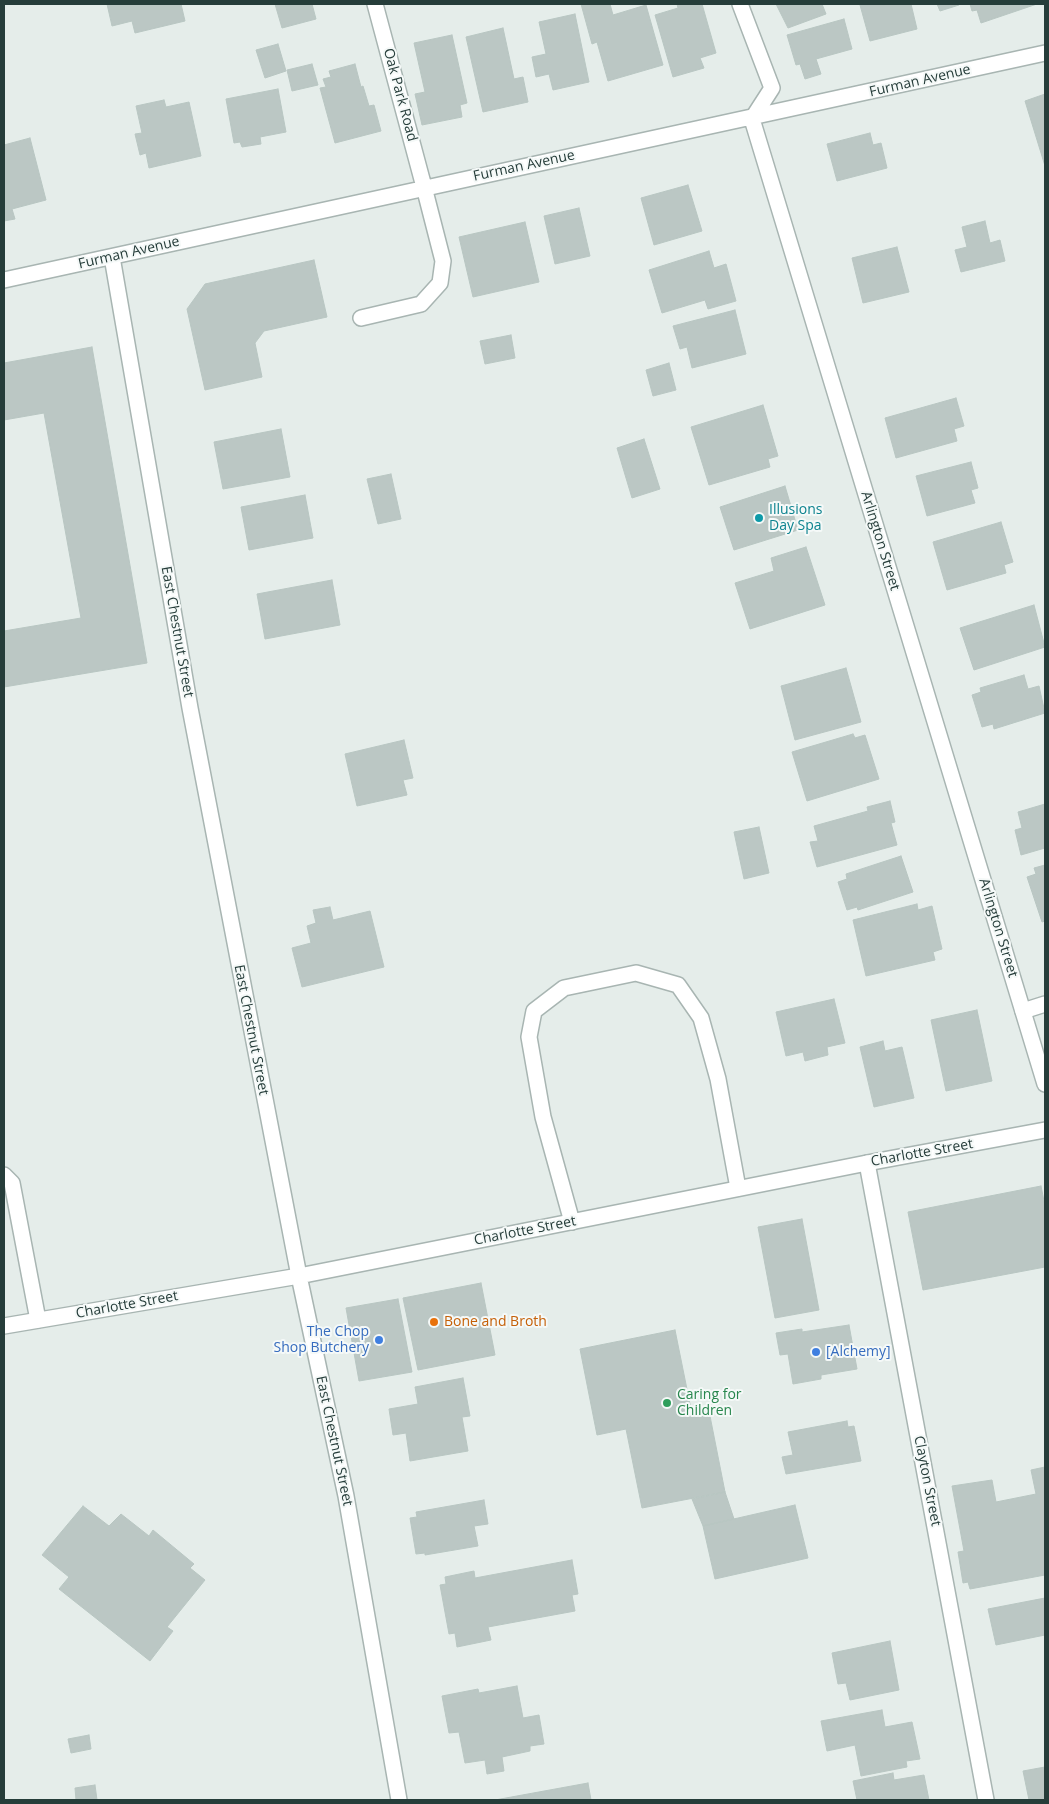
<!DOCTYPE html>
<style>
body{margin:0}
#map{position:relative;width:1049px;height:1804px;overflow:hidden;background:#e5edea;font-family:"Open Sans",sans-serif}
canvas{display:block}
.frame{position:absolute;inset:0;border:5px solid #263d3a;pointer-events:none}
</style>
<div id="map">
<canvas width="1049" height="1804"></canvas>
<div class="frame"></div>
</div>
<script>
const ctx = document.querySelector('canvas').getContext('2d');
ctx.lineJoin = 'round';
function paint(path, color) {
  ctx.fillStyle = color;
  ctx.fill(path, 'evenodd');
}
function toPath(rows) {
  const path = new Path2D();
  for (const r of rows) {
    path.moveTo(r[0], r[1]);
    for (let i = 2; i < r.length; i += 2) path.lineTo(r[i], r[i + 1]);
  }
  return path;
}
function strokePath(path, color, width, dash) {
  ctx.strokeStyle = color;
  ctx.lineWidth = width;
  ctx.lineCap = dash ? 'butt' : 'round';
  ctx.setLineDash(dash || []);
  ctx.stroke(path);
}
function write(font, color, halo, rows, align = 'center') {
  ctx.font = font + ' "Open Sans",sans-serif';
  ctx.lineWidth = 4;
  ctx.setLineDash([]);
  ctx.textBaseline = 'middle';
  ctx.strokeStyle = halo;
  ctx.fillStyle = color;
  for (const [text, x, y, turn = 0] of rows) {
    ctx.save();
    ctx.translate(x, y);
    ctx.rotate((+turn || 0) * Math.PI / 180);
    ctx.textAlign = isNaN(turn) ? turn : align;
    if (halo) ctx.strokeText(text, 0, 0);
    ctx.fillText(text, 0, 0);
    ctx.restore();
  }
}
const building = toPath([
 [107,4,181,4,185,21,135,33,132,21,112,26,107,4],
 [275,4,312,4,316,19,282,28,275,4],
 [581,4,610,4,613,15,646,5,663,65,608,81,597,42,592,44,581,4],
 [677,4,702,4,716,53,700,58,704,68,673,77,655,15,678,8,677,4],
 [776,4,822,4,826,14,788,28,776,4],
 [911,4,917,29,870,41,860,5,911,4],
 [937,4,959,4,959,5,940,11,937,4],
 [970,4,1037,4,981,23,977,10,972,11,970,4],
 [575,14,589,82,553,90,549,74,536,77,532,57,546,54,539,22,575,14],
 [844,19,852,49,816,59,821,74,805,79,800,64,796,65,787,35,844,19],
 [503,28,514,79,523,77,528,102,483,112,466,37,503,28],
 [452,35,467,103,460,105,462,117,422,125,415,94,425,92,414,43,452,35],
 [278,44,286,71,265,78,256,50,278,44],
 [312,64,318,85,292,91,287,70,312,64],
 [355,64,361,87,363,86,369,106,374,105,381,131,335,143,320,88,326,87,323,79,331,77,329,71,355,64],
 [278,89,286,132,260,137,261,144,242,147,240,142,234,143,226,99,278,89],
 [1045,94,1045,166,1025,101,1045,94],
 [164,100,166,107,189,102,201,156,149,168,146,153,140,155,135,134,142,133,136,106,164,100],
 [870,133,873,145,881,143,887,168,837,181,827,144,870,133],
 [30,138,46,200,12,209,15,219,4,221,4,145,30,138],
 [688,185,702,231,654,245,641,198,688,185],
 [579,208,590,256,555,264,544,216,579,208],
 [985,221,990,243,1000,240,1005,261,961,272,955,250,967,247,962,227,985,221],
 [525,222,539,282,473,297,459,237,525,222],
 [897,247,909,292,863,303,852,258,897,247],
 [709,251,714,268,726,264,736,301,708,309,705,300,662,313,649,270,709,251],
 [314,260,327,317,264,331,255,343,262,377,205,390,187,309,205,284,314,260],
 [735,310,746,354,692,368,687,347,680,349,673,326,735,310],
 [511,335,515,358,485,364,480,341,511,335],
 [92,347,147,663,4,687,4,631,81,618,44,413,4,420,4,363,92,347],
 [669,363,676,390,653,396,646,370,669,363],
 [956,398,964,426,954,429,957,441,896,458,885,418,956,398],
 [763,405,778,456,768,459,770,467,709,485,691,427,763,405],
 [281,429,290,477,223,489,214,442,281,429],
 [644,439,660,489,632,498,617,448,644,439],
 [971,462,978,488,971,490,975,503,927,516,916,476,971,462],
 [391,474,401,519,378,524,367,479,391,474],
 [785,486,798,530,734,550,720,507,785,486],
 [305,495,313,538,249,550,241,507,305,495],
 [1001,522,1013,562,1004,565,1006,573,947,590,933,542,1001,522],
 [806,547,825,605,750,629,735,583,774,571,771,558,806,547],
 [332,580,340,625,265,639,257,594,332,580],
 [1034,605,1045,647,974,670,960,628,1034,605],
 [846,668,861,722,795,740,781,686,846,668],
 [1024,675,1028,689,1039,686,1045,713,994,729,993,724,982,727,972,695,981,692,980,688,1024,675],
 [853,734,855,738,865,735,879,779,807,801,792,752,853,734],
 [404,740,413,778,403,780,407,795,357,806,345,754,404,740],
 [890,801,895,822,891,823,897,845,817,867,810,842,818,841,814,826,868,811,867,807,890,801],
 [1045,804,1045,848,1021,855,1015,830,1022,828,1018,812,1045,804],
 [759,827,769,873,744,879,734,832,759,827],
 [901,856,913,892,858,910,857,907,847,910,838,882,847,879,846,874,901,856],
 [1045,865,1045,921,1042,922,1027,877,1036,874,1034,868,1045,865],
 [917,904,918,910,932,906,942,949,933,952,935,960,866,976,853,920,917,904],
 [330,907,333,920,370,911,384,967,302,987,292,948,311,943,307,926,316,923,313,910,330,907],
 [834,999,845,1043,827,1047,828,1055,805,1061,803,1052,786,1056,776,1012,834,999],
 [977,1010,992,1081,946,1091,931,1020,977,1010],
 [883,1041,885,1051,902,1047,914,1098,874,1107,860,1047,883,1041],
 [1041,1186,1045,1206,1045,1267,923,1290,908,1212,1041,1186],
 [802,1219,819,1310,775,1318,758,1227,802,1219],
 [481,1283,495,1355,418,1370,403,1298,481,1283],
 [398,1299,412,1372,359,1381,346,1308,398,1299],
 [849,1325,857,1369,821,1375,821,1379,793,1384,788,1354,780,1355,776,1333,802,1329,802,1332,849,1325],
 [675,1330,692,1414,709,1411,725,1492,642,1508,626,1429,597,1435,580,1349,675,1330],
 [463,1378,470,1416,462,1417,468,1451,410,1461,406,1433,393,1435,389,1409,418,1404,415,1387,463,1378],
 [847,1421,848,1427,854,1426,861,1461,786,1474,782,1457,793,1455,788,1432,847,1421],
 [1045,1467,1045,1575,970,1589,968,1582,963,1583,958,1552,964,1551,952,1486,992,1480,996,1502,1036,1494,1031,1470,1045,1467],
 [725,1492,734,1519,703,1526,692,1499,725,1492],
 [484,1500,488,1524,474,1526,478,1546,425,1555,425,1553,416,1554,410,1518,417,1517,416,1512,484,1500],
 [795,1505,808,1558,715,1579,703,1526,795,1505],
 [83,1506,109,1526,121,1514,149,1536,153,1530,194,1564,190,1568,205,1580,167,1627,173,1631,150,1661,59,1589,69,1577,42,1555,83,1506],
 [572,1560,578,1594,572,1595,575,1611,488,1627,491,1640,457,1647,455,1633,449,1634,440,1585,446,1584,445,1577,474,1571,475,1578,572,1560],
 [1045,1598,1045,1635,996,1645,988,1609,1045,1598],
 [890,1641,899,1690,850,1700,846,1683,838,1684,832,1653,890,1641],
 [517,1686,523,1718,539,1715,544,1744,530,1746,530,1751,502,1757,504,1771,487,1774,485,1760,465,1763,459,1732,449,1733,442,1696,478,1689,479,1693,517,1686],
 [882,1710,885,1727,912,1722,920,1759,906,1761,907,1767,861,1776,855,1745,827,1751,821,1721,882,1710],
 [89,1735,91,1749,71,1753,68,1739,89,1735],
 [1045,1767,1045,1800,1029,1800,1023,1771,1045,1767],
 [893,1773,894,1780,924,1775,929,1800,857,1800,853,1781,893,1773],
 [588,1783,591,1800,495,1800,588,1783],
 [95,1785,97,1800,76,1800,75,1788,95,1785]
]);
paint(building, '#bbc7c4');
strokePath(building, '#b8c6c2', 1);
const service = toPath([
 [361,318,421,304,440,283,443,261,424,187],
 [1023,1011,1045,1004],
 [4,1175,12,1183,38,1320],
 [572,1222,543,1117,529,1037,534,1011,564,988,636,973,678,985,701,1018,718,1079,738,1188]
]);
const minor = toPath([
 [375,4,424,187],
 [740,4,772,88,752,119,1045,1084],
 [112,257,190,708,299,1276],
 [4,280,1045,53],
 [867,1163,986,1800]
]);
const tertiary = toPath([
 [299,1276,346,1496,399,1800],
 [4,1326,299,1276,867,1163,1045,1130]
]);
strokePath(service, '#a8b5b2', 18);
strokePath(minor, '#a8b5b2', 18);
strokePath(tertiary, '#a8b5b2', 18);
strokePath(service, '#fff', 15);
strokePath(minor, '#fff', 15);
strokePath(tertiary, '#fff', 15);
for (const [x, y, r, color] of [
 [759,518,5,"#0f9aa8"],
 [434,1322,5,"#e8710a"],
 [379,1340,5,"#3f7fe0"],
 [816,1352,5,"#3f7fe0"],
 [667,1403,5,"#2e9e5b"]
]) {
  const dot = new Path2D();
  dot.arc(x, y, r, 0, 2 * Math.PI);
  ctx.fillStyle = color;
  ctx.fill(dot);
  strokePath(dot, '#f5f9f8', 2);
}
write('14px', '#263d3a', '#f5f9f8', [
 ["Furman Avenue",920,81,-13],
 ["Oak Park Road",400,95,75],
 ["Furman Avenue",524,166,-12],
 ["Furman Avenue",129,253,-13],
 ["Arlington Street",880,541,73],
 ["East Chestnut Street",177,632,80],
 ["Arlington Street",998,928,73],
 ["East Chestnut Street",251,1030,79],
 ["Charlotte Street",922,1153,-10],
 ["Charlotte Street",525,1231,-11],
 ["Charlotte Street",127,1305,-10],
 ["East Chestnut Street",334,1441,78],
 ["Clayton Street",927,1481,79]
]);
write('14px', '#0d838f', '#f5f9f8', [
 ["Illusions",769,510],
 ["Day Spa",769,526]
], 'left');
write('14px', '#c56008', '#f5f9f8', [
 ["Bone and Broth",444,1322]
], 'left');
write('14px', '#366cbe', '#f5f9f8', [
 ["The Chop",369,1332],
 ["Shop Butchery",369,1348],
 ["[Alchemy]",826,1352,"left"]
], 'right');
write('14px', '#27864d', '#f5f9f8', [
 ["Caring for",677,1395],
 ["Children",677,1411]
], 'left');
</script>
